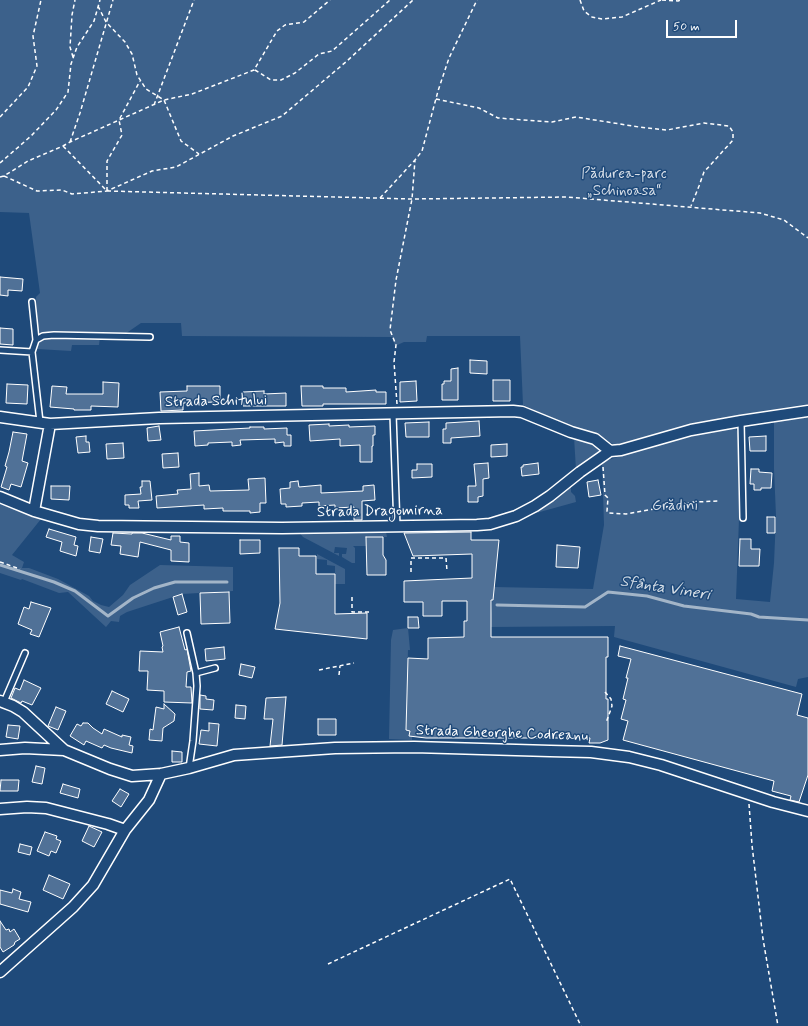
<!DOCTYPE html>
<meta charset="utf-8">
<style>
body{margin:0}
#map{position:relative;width:808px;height:1026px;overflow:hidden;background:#1f4a7a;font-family:Mynerve,sans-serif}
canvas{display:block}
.scale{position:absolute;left:666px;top:20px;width:71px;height:18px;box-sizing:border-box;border:2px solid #fff;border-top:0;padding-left:5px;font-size:12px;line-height:14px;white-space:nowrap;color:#fff;-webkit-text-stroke:3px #1f4a7a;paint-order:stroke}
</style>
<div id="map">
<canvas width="808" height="1026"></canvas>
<div class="scale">50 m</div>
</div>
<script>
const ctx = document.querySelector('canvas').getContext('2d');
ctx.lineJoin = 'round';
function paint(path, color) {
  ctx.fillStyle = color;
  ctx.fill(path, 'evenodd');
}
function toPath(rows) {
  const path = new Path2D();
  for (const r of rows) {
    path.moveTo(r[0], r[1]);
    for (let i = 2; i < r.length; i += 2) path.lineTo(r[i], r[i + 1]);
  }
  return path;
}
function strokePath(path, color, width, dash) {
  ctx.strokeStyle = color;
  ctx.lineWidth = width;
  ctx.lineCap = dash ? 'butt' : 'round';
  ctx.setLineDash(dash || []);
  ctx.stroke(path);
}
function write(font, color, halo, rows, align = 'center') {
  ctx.font = font + ' Mynerve,sans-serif';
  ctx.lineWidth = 3;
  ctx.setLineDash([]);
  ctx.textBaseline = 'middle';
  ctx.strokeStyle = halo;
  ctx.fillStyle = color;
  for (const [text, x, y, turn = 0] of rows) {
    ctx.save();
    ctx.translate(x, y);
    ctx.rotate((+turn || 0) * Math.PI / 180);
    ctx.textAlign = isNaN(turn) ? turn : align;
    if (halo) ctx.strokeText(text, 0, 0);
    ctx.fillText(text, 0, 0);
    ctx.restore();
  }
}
paint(toPath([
 [0,0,808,0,808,404,744,414,677,429,616,446,602,437,574,428,523,405,520,336,427,336,426,342,404,342,395,346,392,337,182,336,181,323,141,323,125,334,40,333,38,328,36,297,40,293,29,213,0,212],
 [59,337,100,337,99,345,72,345,71,351,37,349,38,344,44,339],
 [808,416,808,677,798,679,796,687,614,637,615,626,491,627,491,613,494,587,593,589,604,525,602,462,655,445,729,428,735,427,738,433,739,519,736,599,770,602,774,563,776,516,774,469,774,421],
 [574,437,598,443,601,448,599,456,576,470],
 [580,476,571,487,571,492,575,496,576,502,529,515,527,514],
 [0,501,41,519,12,555,24,562,22,568,29,568,58,579,89,596,93,601,101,605,109,607,123,595,130,585,160,565,233,567,233,591,182,594,173,597,127,612,120,616,119,622,111,621,106,627,68,592,59,593,22,579,21,580,0,573],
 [299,532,386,532,387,537,367,537,367,546,353,546,355,548,355,563,352,563,342,557,342,554,346,554,347,548,335,547,334,553,339,553,339,556,303,537],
 [317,554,345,569,345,584,335,584,335,566,327,565,327,560,317,559],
 [408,628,410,650,408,650,406,730,414,731,410,733,409,736,412,736,412,740,389,739,391,640,393,630]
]), '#3c618b');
strokePath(toPath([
 [0,565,54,582,75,591,108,616,133,598,154,588,175,582,227,582],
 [497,605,585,607,608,592,647,596,684,606,751,614,759,617,808,620]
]), '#a3b5c8', 3);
const building = toPath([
 [0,277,23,279,22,291,8,290,8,296,0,295,0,277],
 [0,328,13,329,13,345,0,344,0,328],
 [470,360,487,361,487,374,470,373,470,360],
 [458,368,458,400,442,400,442,384,444,384,444,381,451,381,451,369,458,368],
 [493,380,510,380,510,401,493,401,493,380],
 [416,381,417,401,400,402,400,382,416,381],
 [103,382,119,383,118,407,91,406,91,410,74,410,74,409,50,407,52,386,67,387,66,394,103,394,103,382],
 [7,384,28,385,27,404,6,403,7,384],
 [187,386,220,386,220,399,217,399,216,402,183,403,183,410,161,411,160,392,187,391,187,386],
 [301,386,323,386,323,388,346,388,346,392,376,390,376,392,386,392,386,404,323,404,323,406,302,406,301,386],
 [264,391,264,394,286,393,286,406,243,406,243,392,264,391],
 [479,421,480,436,451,438,451,443,443,443,443,429,446,429,446,423,479,421],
 [429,422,429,437,406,437,405,423,429,422],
 [329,424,329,426,349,425,349,427,375,426,375,435,373,435,373,446,372,446,372,462,360,462,360,445,340,446,340,439,310,441,309,425,329,424],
 [159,426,161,440,148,441,147,428,159,426],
 [250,427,264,427,264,429,287,428,287,435,291,435,291,446,284,446,284,442,275,443,275,439,240,440,241,445,232,446,232,442,208,443,208,445,195,446,194,431,250,428,250,427],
 [13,432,27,434,22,461,28,463,21,487,11,484,9,490,1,487,7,467,5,466,9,452,13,432],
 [86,436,86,442,89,442,90,452,78,453,76,437,86,436],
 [766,436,766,451,750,451,749,437,766,436],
 [123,443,124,458,107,459,106,444,123,443],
 [507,444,507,456,491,457,491,445,507,444],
 [178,453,179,467,163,468,162,454,178,453],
 [488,463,489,478,483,479,483,496,478,497,478,502,468,502,468,486,476,486,474,464,488,463],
 [538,463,539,474,522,476,521,467,523,467,523,465,538,463],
 [417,464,432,464,432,477,412,478,412,470,417,470,417,464],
 [751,469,759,469,759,472,772,473,771,488,761,488,761,490,754,490,754,484,750,484,751,469],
 [199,473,199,486,209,485,210,491,249,490,248,479,265,478,266,503,260,503,260,512,250,513,250,511,223,511,223,508,204,509,204,505,157,508,156,496,178,494,177,490,191,489,190,474,199,473],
 [598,480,601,495,589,497,587,482,598,480],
 [142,481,150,481,152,500,138,501,139,508,129,508,129,505,125,505,125,495,141,494,140,487,142,487,142,481],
 [298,481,299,487,321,485,321,493,363,491,363,486,374,485,375,500,362,501,362,520,354,520,354,507,335,508,335,505,319,506,319,502,302,503,302,506,286,507,286,504,281,504,280,489,290,488,290,482,298,481],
 [51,486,70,486,69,500,51,499,51,486],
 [767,517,775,517,775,533,767,533,767,517],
 [49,529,76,537,74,545,78,546,76,556,60,551,62,542,46,537,49,529],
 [471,532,471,540,499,540,493,600,491,600,491,637,608,637,608,657,606,657,606,699,608,699,608,740,600,743,589,743,590,738,426,738,409,736,410,731,406,730,408,658,428,659,428,638,464,637,464,621,467,621,467,601,442,601,442,616,423,616,423,602,404,602,404,581,472,578,472,554,413,556,404,533,471,532],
 [113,533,132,534,132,533,142,533,171,540,171,536,180,536,180,542,189,543,189,562,171,561,171,550,140,542,138,557,120,554,121,546,111,545,113,533],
 [91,537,103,539,100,553,89,551,91,537],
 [366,537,383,537,383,555,386,560,386,575,367,575,366,537],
 [740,539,751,539,751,549,760,549,759,566,739,566,740,539],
 [240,540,260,540,260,553,240,554,240,540],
 [557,545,580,547,578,568,556,567,557,545],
 [279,548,299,548,299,556,316,556,316,574,335,574,335,614,367,613,367,639,275,629,280,603,279,548],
 [229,592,230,623,201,624,200,593,229,592],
 [182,594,187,612,178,615,173,597,182,594],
 [31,602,51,608,39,637,30,634,32,630,18,624,24,607,29,609,31,602],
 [408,617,418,617,419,628,408,628,408,617],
 [179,627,185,650,187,649,191,671,187,672,186,687,191,687,192,703,164,702,164,691,147,690,148,671,139,671,140,651,163,652,162,647,163,646,160,632,179,627],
 [620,646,802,694,797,715,808,718,808,775,799,802,790,800,791,796,772,791,774,781,623,740,628,721,621,719,626,700,623,699,628,678,626,678,631,659,618,656,620,646],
 [224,647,225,659,206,661,205,649,224,647],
 [241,664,255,667,252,678,239,675,241,664],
 [24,680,41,688,32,705,22,701,21,703,11,698,15,688,20,690,24,680],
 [112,691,129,699,123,712,106,704,112,691],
 [200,695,206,696,206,699,214,700,213,710,200,709,200,695],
 [286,697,282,745,270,746,273,719,264,719,266,698,286,697],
 [164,704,175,714,174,721,163,728,162,741,149,740,150,729,153,730,156,707,164,709,164,704],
 [236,705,246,706,245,719,235,718,236,705],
 [56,707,66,711,58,730,48,726,56,707],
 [318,719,336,719,336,735,318,735,318,719],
 [83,723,88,723,93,728,102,734,104,729,122,737,122,735,131,737,129,745,133,746,132,753,111,748,104,745,102,748,86,741,84,745,70,736,77,724,81,726,83,723],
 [209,723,219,724,217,746,199,744,201,730,209,731,209,723],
 [8,725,20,726,18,739,6,737,8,725],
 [172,751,182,752,182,762,172,762,172,751],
 [36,766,45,768,42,784,32,782,36,766],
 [1,780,19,780,18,791,0,791,1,780],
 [63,784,80,789,78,798,60,793,63,784],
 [120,789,129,794,121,807,112,801,120,789],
 [89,826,102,832,94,847,82,841,89,826],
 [45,832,57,836,56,839,61,841,56,853,51,851,49,856,37,851,45,832],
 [20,844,32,847,30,855,18,852,20,844],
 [49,875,70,884,63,899,43,890,49,875],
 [13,889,21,892,19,899,31,902,28,912,0,904,0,890,12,893,13,889],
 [0,921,6,930,9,929,10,932,14,929,20,939,15,942,14,945,3,952,0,947,0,921]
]);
paint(building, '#507197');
strokePath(building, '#fff', 1);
const service = toPath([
 [32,302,36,340,32,352,40,422],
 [36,340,43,336,54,335,150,337],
 [0,350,32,352],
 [393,414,397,527],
 [741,421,743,518],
 [187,633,196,673,197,686,193,741,189,768],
 [196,673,215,668],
 [4,702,25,653]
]);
const minor = toPath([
 [0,417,50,424,159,418,513,411,522,412,571,432,595,439,610,451],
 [0,497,34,511,79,524,98,526,282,528,477,525,490,524,516,516,535,506,550,496,580,472,610,451,621,450,691,430,741,421,808,411],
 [34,511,50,424],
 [0,701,13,706,23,712,64,750,110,769,132,776,161,774,189,768,234,755,335,748,414,747,550,751,591,752,629,757,661,765,773,802,808,811],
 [0,750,25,748,64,750],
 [0,809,27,807,46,808,108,824,125,830],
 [0,972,73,907,93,885,125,830,149,800,161,774]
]);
strokePath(service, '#fff', 8);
strokePath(minor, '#fff', 13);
strokePath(toPath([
 [580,0,584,11,592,17,602,19,622,17,661,0],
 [662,0,678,1,681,0],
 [98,6,106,22,125,42,132,54,137,75,146,89,164,100,181,141,199,154],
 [73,57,70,47,72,15,75,0],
 [255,70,271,80,281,80,295,73,319,54,332,51,390,0],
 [436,99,479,108,498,118,552,122,576,117,639,127,667,130,704,123,729,126,733,132,733,140,704,172,699,186,691,206],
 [154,105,194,0],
 [0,117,28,87,37,66,33,36,41,0],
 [70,142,80,113,113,0],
 [63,146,107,191,412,199,567,197,760,213,784,220,808,238],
 [0,163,31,136,56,110,68,92,71,64,77,47,94,21,100,0],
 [4,176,37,191,62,190,72,194,107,191,152,171,176,167,233,136,282,116,347,61,413,0],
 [0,177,4,176,28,161,63,146,70,142,164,100,192,94,254,70,277,31,285,25,304,22,330,0],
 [107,191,107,161,122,135,119,120,140,81],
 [380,198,415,160],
 [397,404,394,362,396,345,390,330,396,280,412,199,415,160,422,151,438,91,449,58,477,0],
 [603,467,605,495,608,498,607,511,608,513,626,514,694,502,720,501],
 [0,562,20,569],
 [411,572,411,558,446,558,447,571],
 [352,597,352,612,371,612],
 [319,670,354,663],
 [339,675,340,666],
 [605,692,611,699,612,706,606,723],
 [749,804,752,845,763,939,778,1026],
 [328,964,510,879,581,1026]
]), '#fff', 1.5, [4, 3]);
strokePath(service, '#1f4a7a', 5);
strokePath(minor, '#1f4a7a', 10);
write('15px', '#d8dfe8', '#1f4a7a', [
 ["Pădurea-parc",624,175],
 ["„Schinoasa“",624,192],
 ["Grădini",675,507]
]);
write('15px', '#fff', '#1f4a7a', [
 ["Strada Schitului",216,402,-1],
 ["Strada Dragomirna",380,512,-1],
 ["Strada Gheorghe Codreanu",502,734,2]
]);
write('italic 16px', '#d8e0e8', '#1f4a7a', [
 ["Sfânta Vineri",665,589,9]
]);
</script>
